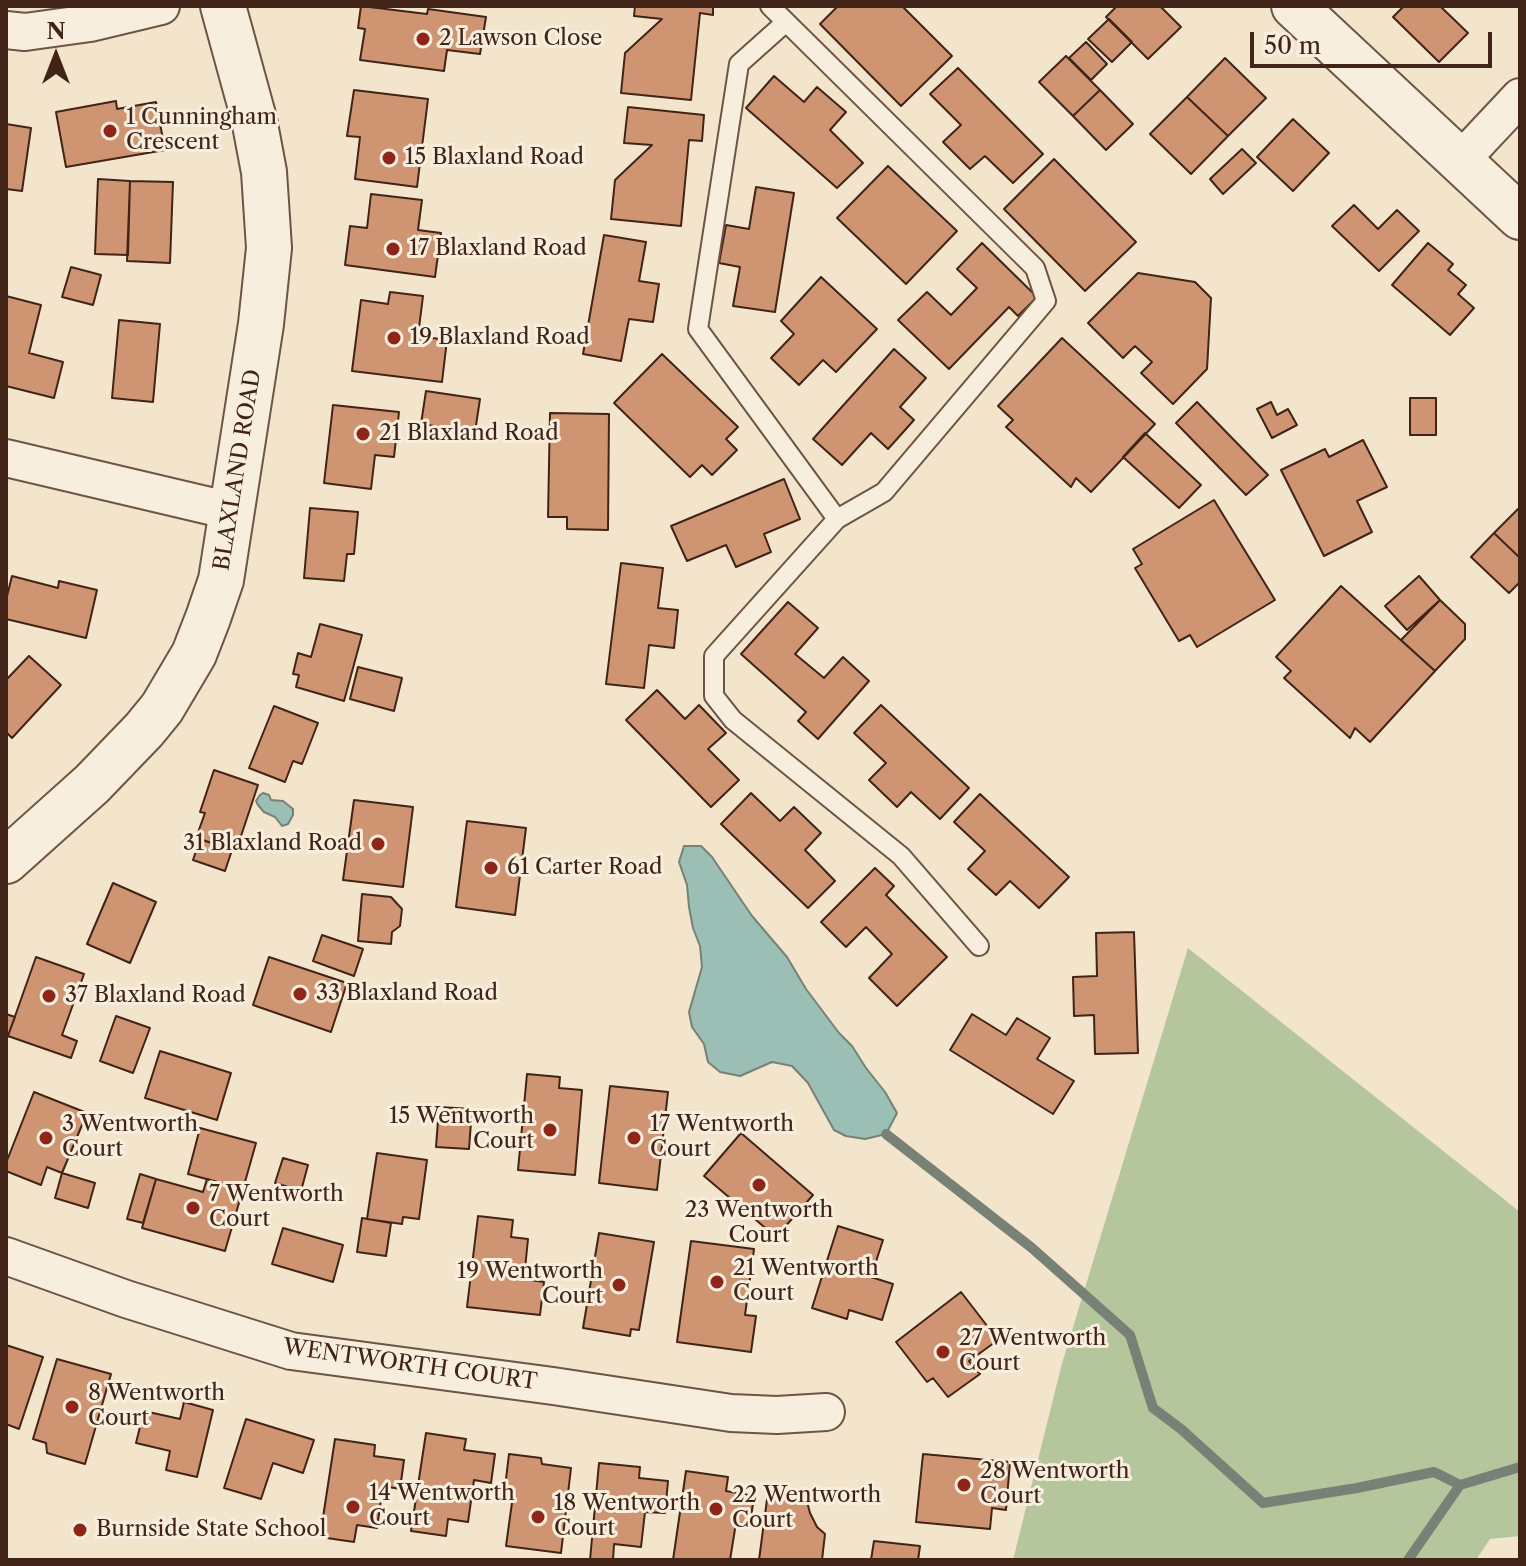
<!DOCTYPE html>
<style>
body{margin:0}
#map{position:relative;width:1526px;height:1566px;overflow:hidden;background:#f3e5cc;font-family:"Libre Caslon Text",serif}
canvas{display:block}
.frame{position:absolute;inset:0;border:8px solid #412317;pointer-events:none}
.north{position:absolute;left:16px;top:16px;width:80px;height:80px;-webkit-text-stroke:6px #f7eede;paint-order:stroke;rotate:0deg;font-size:22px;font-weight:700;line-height:32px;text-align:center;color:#412317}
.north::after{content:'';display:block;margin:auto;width:28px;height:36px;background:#412317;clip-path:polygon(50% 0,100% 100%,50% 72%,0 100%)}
.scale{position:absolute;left:1250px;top:32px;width:242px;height:36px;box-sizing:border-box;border:4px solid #412317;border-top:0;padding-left:10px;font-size:24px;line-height:28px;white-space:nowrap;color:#412317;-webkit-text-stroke:6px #f7eede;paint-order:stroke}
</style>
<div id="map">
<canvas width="1526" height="1566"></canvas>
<div class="frame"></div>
<div class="north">N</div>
<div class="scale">50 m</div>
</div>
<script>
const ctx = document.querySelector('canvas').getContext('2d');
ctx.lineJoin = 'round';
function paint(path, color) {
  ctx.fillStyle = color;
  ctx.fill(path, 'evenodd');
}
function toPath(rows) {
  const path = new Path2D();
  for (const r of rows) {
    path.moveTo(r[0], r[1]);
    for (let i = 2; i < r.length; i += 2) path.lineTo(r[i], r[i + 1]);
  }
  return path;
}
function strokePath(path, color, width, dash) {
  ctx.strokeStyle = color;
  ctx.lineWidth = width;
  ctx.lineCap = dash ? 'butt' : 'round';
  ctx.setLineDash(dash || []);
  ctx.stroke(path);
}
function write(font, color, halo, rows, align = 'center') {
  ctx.font = font + ' "Libre Caslon Text",serif';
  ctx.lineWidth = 6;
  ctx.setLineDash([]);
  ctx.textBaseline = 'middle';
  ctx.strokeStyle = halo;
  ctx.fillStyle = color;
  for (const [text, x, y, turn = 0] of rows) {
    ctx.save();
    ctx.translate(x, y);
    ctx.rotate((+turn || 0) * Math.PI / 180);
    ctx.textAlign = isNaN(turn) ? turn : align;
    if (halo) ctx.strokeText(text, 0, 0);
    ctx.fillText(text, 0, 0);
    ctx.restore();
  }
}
paint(toPath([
 [1188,948,1520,1212,1520,1536,1490,1539,1476,1560,1013,1560,1061,1367]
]), '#b6c69c');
const water = toPath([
 [263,793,269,795,271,800,283,801,293,809,293,815,288,824,282,826,275,817,264,812,258,805,256,801,260,795,263,793],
 [684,846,701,846,712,857,752,916,787,957,806,989,839,1033,852,1046,866,1068,885,1092,897,1113,886,1134,865,1139,846,1136,834,1130,808,1083,792,1066,772,1062,740,1076,720,1072,708,1062,704,1044,692,1027,689,1012,702,967,700,946,693,928,689,907,687,885,679,862,684,846]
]);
paint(water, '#9bbfb5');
strokePath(water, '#778176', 2);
strokePath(toPath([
 [886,1134,1032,1248,1130,1335,1153,1408,1181,1429,1263,1503,1357,1488,1434,1472,1460,1485],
 [1408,1560,1460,1485,1520,1467]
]), '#778176', 10);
const building = toPath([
 [361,6,427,14,428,9,486,17,480,54,447,50,444,71,360,60,365,29,358,28,361,6],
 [635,6,713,6,713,15,700,13,691,100,621,93,625,53,662,19,634,16,635,6],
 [838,6,902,6,952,56,901,106,820,24,838,6],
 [1117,6,1160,6,1181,27,1148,59,1106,17,1117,6],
 [1404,6,1440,6,1468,33,1439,62,1393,17,1404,6],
 [1109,19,1132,42,1112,62,1088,39,1109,19],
 [1086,42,1107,64,1091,80,1069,58,1086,42],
 [1066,56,1100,90,1073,116,1039,82,1066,56],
 [1225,58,1266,98,1228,136,1187,97,1225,58],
 [958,68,1043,154,1013,183,985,156,970,169,943,142,961,125,930,94,958,68],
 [774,76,804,102,817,87,846,112,830,130,863,163,837,188,746,108,774,76],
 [354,90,428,99,417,187,355,179,360,137,347,136,354,90],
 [1100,90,1133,124,1106,150,1073,116,1100,90],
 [1187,97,1228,136,1191,174,1150,134,1187,97],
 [116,101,117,109,156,102,165,150,66,167,56,112,116,101],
 [628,107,704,115,702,141,689,140,681,226,611,219,615,180,652,145,624,143,628,107],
 [1293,119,1329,153,1293,191,1257,157,1293,119],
 [6,124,31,128,22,191,6,189,6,124],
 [1242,149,1256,163,1223,194,1210,179,1242,149],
 [1054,159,1136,242,1085,291,1004,209,1054,159],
 [888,166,957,231,906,284,837,218,888,166],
 [98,179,130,181,128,255,95,254,98,179],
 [130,181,173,182,170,263,127,261,130,181],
 [756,187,794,193,775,312,733,306,740,267,719,263,726,225,749,229,756,187],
 [371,194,422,200,418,230,441,233,435,277,345,265,350,226,367,228,371,194],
 [1354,205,1378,229,1397,210,1419,231,1379,271,1332,226,1354,205],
 [604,235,646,242,639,281,659,284,653,322,629,319,621,361,583,354,604,235],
 [982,243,1037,297,1018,316,1009,307,949,369,898,320,927,292,951,315,977,288,957,269,982,243],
 [1428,243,1453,264,1448,270,1466,285,1458,294,1474,308,1450,335,1392,285,1428,243],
 [71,267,101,275,93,305,62,297,71,267],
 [1138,273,1195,282,1211,298,1207,369,1173,404,1141,373,1152,362,1135,346,1123,358,1088,323,1138,273],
 [821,277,877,329,836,372,823,360,799,385,771,358,794,334,781,321,821,277],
 [390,292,423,296,418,336,447,340,442,382,352,371,361,300,388,304,390,292],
 [6,296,41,305,29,353,63,362,54,398,6,386,6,296],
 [119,320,160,324,153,402,112,398,119,320],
 [1062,338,1155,424,1091,492,1076,478,1071,487,1006,427,1013,420,998,406,1062,338],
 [894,349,926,378,900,407,914,420,888,449,871,433,842,465,813,439,894,349],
 [662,354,738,427,726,439,737,450,712,475,702,465,690,477,614,403,662,354],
 [426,391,480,399,475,432,421,424,426,391],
 [1410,398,1436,398,1436,435,1410,435,1410,398],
 [1197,402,1268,475,1246,495,1176,423,1197,402],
 [1271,402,1277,415,1288,409,1297,425,1272,438,1257,409,1271,402],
 [333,405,399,412,394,457,375,455,371,489,324,483,333,405],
 [550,413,609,414,608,530,567,529,567,517,548,517,550,413],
 [1145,433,1201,485,1179,508,1123,457,1145,433],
 [1363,440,1387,487,1357,501,1372,532,1324,556,1281,470,1325,449,1329,457,1363,440],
 [784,479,800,519,764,534,771,552,736,567,726,545,687,561,671,526,784,479],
 [1214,500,1275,600,1197,647,1190,635,1179,641,1135,568,1142,564,1133,549,1214,500],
 [310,508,358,512,354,554,347,554,344,581,304,578,310,508],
 [1518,509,1520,512,1520,558,1494,533,1518,509],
 [1494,533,1520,558,1520,582,1509,593,1471,557,1494,533],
 [621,563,663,568,658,608,678,610,674,648,649,645,644,688,606,684,621,563],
 [12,576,58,588,59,581,97,590,86,638,6,619,6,600,12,576],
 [1419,576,1440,600,1407,630,1385,606,1419,576],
 [1341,586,1435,671,1370,742,1355,728,1350,738,1284,678,1291,671,1276,657,1341,586],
 [1440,600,1465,624,1465,639,1435,671,1401,640,1440,600],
 [788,602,818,628,795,654,824,678,843,657,869,681,818,739,798,721,806,712,741,654,788,602],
 [320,624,362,635,344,701,296,687,299,675,293,674,298,653,311,657,320,624],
 [29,656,61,685,12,738,6,732,6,680,29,656],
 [358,667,402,678,394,711,350,699,358,667],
 [657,690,685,719,699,705,726,733,708,749,739,780,711,807,626,720,657,690],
 [881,705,969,788,940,819,911,792,897,807,869,780,886,763,854,733,881,705],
 [274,706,318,723,302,764,293,761,285,782,249,768,274,706],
 [214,770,258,785,236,851,196,838,205,813,200,812,214,770],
 [751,793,780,821,794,807,821,833,805,850,835,881,808,908,721,824,751,793],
 [980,794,1069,877,1039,908,1010,881,996,895,968,869,985,851,954,822,980,794],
 [354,800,413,807,403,887,343,880,354,800],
 [467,821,526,828,515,915,456,907,467,821],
 [200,839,232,850,225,871,193,860,200,839],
 [875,868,894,886,886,895,947,957,897,1006,869,978,892,954,866,927,846,947,821,922,875,868],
 [113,883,156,902,130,963,87,944,113,883],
 [362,894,391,897,402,909,400,926,392,932,391,944,358,941,362,894],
 [1134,932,1138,1053,1095,1054,1094,1015,1074,1016,1073,977,1097,976,1096,933,1134,932],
 [322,935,363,949,354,976,313,961,322,935],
 [36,957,84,974,62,1035,77,1041,71,1058,8,1036,36,957],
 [269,957,347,983,331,1032,253,1005,269,957],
 [6,1014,15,1017,6,1041,6,1014],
 [972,1014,1006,1035,1017,1018,1050,1038,1037,1059,1074,1081,1053,1114,950,1050,972,1014],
 [116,1016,150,1028,133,1073,100,1061,116,1016],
 [160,1051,231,1073,217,1120,145,1098,160,1051],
 [527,1074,560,1077,559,1088,582,1090,575,1175,518,1170,527,1074],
 [610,1086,668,1092,657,1190,599,1183,610,1086],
 [34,1092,87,1113,62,1173,47,1167,41,1185,6,1171,6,1163,34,1092],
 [439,1107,472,1109,469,1149,436,1147,439,1107],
 [200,1128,256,1143,243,1189,188,1174,200,1128],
 [741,1133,813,1195,776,1237,704,1176,741,1133],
 [377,1153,427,1160,419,1219,403,1217,402,1224,367,1219,377,1153],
 [283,1158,308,1165,301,1191,275,1183,283,1158],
 [62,1173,95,1183,88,1208,55,1198,62,1173],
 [140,1174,156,1179,143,1223,127,1219,140,1174],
 [156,1179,203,1192,207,1179,243,1189,225,1251,142,1228,156,1179],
 [478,1216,513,1220,511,1237,528,1239,524,1279,544,1282,540,1315,467,1307,478,1216],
 [362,1218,391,1223,386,1256,357,1252,362,1218],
 [838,1226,883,1240,871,1277,893,1284,882,1320,849,1310,847,1319,812,1308,838,1226],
 [283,1228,343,1245,333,1282,272,1264,283,1228],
 [599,1233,654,1242,639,1330,631,1329,630,1336,583,1328,599,1233],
 [691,1241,754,1249,745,1315,756,1316,751,1352,677,1342,691,1241],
 [961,1292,998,1340,969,1361,980,1374,948,1397,933,1378,927,1382,896,1342,961,1292],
 [6,1345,43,1357,19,1429,6,1424,6,1345],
 [57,1359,111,1374,85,1464,47,1453,46,1443,33,1439,57,1359],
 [184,1402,213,1410,197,1477,166,1470,170,1451,136,1443,144,1411,180,1419,184,1402],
 [246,1419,314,1440,303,1473,273,1463,261,1499,224,1488,246,1419],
 [426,1433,466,1439,464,1450,495,1454,491,1483,474,1480,468,1522,448,1519,446,1536,411,1531,426,1433],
 [335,1439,375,1445,374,1456,404,1460,400,1489,383,1486,377,1528,357,1525,354,1542,320,1537,335,1439],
 [509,1454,541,1458,542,1464,571,1468,561,1553,506,1546,514,1488,505,1487,509,1454],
 [923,1454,1010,1462,1006,1510,992,1508,990,1529,916,1522,923,1454],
 [599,1463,640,1467,639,1478,668,1481,665,1513,645,1512,641,1547,614,1544,613,1560,590,1560,599,1463],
 [686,1471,728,1477,726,1491,754,1496,750,1525,736,1523,730,1560,673,1560,686,1471],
 [768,1492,806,1498,810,1513,817,1527,825,1534,822,1560,759,1560,768,1492],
 [874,1541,920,1546,918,1560,871,1560,874,1541]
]);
paint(building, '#cf9572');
strokePath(building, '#412317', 2);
const service = toPath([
 [770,6,1035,268,1046,301,884,492,837,519,698,329,739,64,786,22],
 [837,519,714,656,714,696,733,720,901,856,979,946]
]);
const minor = toPath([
 [6,30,25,32,90,23,161,6],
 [1460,161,1520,97],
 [6,458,231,511],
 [6,1256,126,1299,291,1351,553,1386,731,1413,777,1415,826,1412]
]);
const tertiary = toPath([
 [1294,6,1520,217],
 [6,861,92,784,144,730,162,708,194,654,208,618,221,580,261,324,269,248,264,172,254,119,223,6]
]);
strokePath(service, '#6e5444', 22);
strokePath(minor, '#6e5444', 40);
strokePath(tertiary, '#6e5444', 48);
strokePath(service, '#f7eede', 18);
strokePath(minor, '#f7eede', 36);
strokePath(tertiary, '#f7eede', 44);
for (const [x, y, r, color] of [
 [423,39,8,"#8f2418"],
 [110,131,8,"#8f2418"],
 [389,158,8,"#8f2418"],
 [393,249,8,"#8f2418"],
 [394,338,8,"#8f2418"],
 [363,434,8,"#8f2418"],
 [378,844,8,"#8f2418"],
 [491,868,8,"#8f2418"],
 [300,994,8,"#8f2418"],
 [49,996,8,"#8f2418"],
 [550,1130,8,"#8f2418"],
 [46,1138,8,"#8f2418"],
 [634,1138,8,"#8f2418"],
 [759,1185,8,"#8f2418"],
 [193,1208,8,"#8f2418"],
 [717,1282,8,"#8f2418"],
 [619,1285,8,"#8f2418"],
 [943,1352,8,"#8f2418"],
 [72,1407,8,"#8f2418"],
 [964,1485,8,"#8f2418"],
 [353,1507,8,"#8f2418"],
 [716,1509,8,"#8f2418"],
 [538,1517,8,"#8f2418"],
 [80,1530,8,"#8f2418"]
]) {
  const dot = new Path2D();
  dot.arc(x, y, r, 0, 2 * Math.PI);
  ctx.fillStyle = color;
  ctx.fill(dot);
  strokePath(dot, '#f7eede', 3);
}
write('22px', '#412317', '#f7eede', [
 ["2 Lawson Close",439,39],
 ["1 Cunningham",126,118],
 ["Crescent",126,143],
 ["15 Blaxland Road",405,158],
 ["17 Blaxland Road",409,249],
 ["19 Blaxland Road",410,338],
 ["21 Blaxland Road",379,434],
 ["31 Blaxland Road",362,844,"right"],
 ["61 Carter Road",507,868],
 ["33 Blaxland Road",316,994],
 ["37 Blaxland Road",65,996],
 ["15 Wentworth",534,1117,"right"],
 ["Court",534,1142,"right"],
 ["3 Wentworth",62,1125],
 ["Court",62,1150],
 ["17 Wentworth",650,1125],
 ["Court",650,1150],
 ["7 Wentworth",209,1195],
 ["Court",209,1220],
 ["23 Wentworth",759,1211,"center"],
 ["Court",759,1236,"center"],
 ["21 Wentworth",733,1269],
 ["Court",733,1294],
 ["19 Wentworth",603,1272,"right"],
 ["Court",603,1297,"right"],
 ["27 Wentworth",959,1339],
 ["Court",959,1364],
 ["8 Wentworth",88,1394],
 ["Court",88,1419],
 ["28 Wentworth",980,1472],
 ["Court",980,1497],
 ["14 Wentworth",369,1494],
 ["Court",369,1519],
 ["22 Wentworth",732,1496],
 ["Court",732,1521],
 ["18 Wentworth",554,1504],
 ["Court",554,1529],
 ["Burnside State School",96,1530]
], 'left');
write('22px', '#412317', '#f7eede', [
 ["BLAXLAND ROAD",238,470,-81],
 ["WENTWORTH COURT",410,1365,8]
]);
</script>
